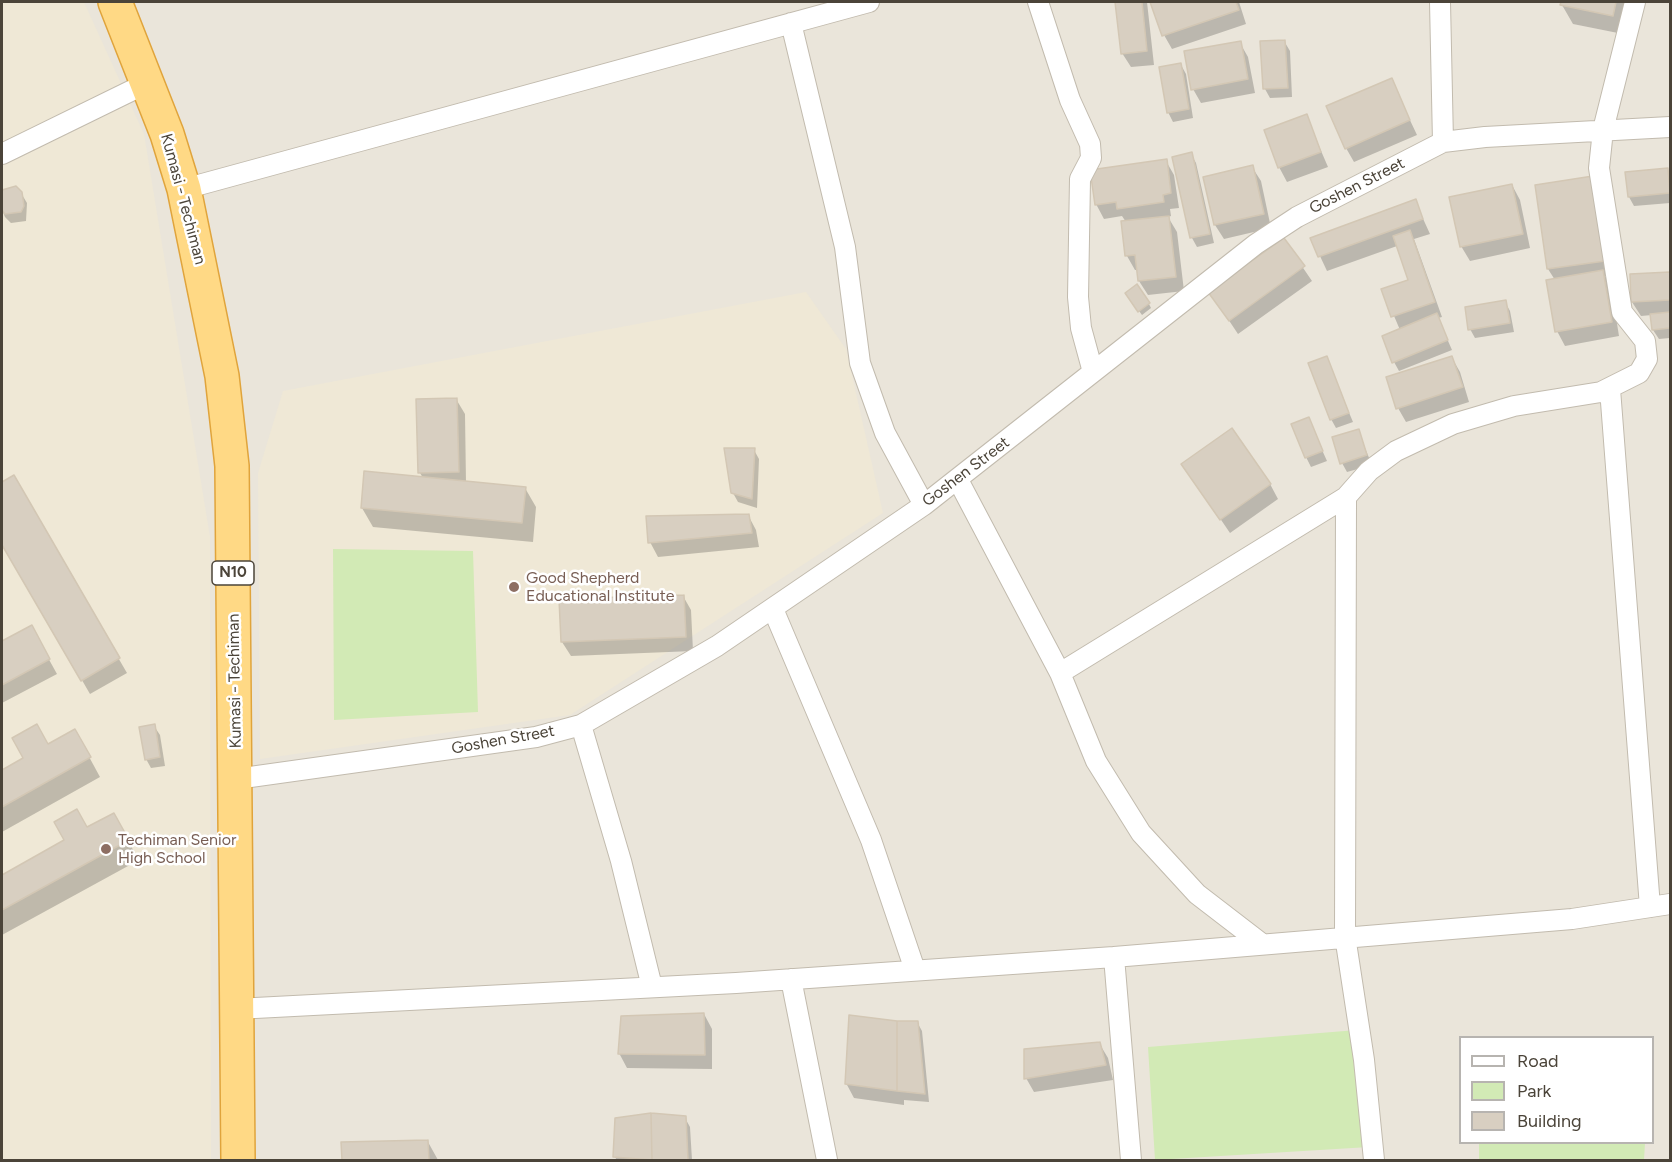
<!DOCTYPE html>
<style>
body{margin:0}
#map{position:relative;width:1672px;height:1162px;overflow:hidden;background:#f6f3ec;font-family:Figtree,sans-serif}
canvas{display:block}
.frame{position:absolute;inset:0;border:3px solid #4b4439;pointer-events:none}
.legend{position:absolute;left:1459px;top:1036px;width:195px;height:108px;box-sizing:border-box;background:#fff;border:2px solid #b7b4b0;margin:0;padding:8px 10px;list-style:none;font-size:18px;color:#4b4439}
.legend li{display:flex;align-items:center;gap:12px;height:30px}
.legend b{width:30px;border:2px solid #b7b4b0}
</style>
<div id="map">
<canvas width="1672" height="1162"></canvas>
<div class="frame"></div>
<ul class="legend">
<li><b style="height:8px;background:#fff"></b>Road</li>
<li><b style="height:16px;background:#d2eab5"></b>Park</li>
<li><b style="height:16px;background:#d8cfc1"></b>Building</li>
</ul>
</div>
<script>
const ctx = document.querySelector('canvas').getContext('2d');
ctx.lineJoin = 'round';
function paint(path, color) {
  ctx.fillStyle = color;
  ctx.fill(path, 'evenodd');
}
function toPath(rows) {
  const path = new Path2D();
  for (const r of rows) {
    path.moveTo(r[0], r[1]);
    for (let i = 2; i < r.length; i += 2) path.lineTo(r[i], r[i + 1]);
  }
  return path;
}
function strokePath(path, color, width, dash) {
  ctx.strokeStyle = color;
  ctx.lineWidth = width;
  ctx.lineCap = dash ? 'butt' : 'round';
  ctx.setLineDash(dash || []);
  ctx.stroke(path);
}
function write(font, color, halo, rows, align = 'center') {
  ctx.font = font + ' Figtree,sans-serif';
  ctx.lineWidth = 5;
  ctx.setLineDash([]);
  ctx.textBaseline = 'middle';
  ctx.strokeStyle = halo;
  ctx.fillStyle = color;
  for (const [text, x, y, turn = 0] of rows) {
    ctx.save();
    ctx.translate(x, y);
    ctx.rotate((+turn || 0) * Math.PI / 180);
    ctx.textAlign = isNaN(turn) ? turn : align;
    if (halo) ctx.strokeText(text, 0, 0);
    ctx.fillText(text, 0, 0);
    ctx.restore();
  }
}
paint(toPath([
 [2,2,1670,2,1670,1160,2,1160],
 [1460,1038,1652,1038,1652,1142,1460,1142]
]), '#eae5da');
paint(toPath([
 [2,2,84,2,144,134,210,537,211,1160,2,1160],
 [806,292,846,349,883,513,570,715,260,759,258,473,283,391]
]), '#efe8d6');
paint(toPath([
 [333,549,473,551,478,712,334,720],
 [1357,1030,1369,1147,1155,1160,1148,1047],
 [1479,1143,1645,1143,1644,1160,1479,1160]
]), '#d2eab5');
paint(toPath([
 [1117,2,1147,2,1154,65,1131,67,1122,53],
 [1152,2,1239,2,1246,24,1172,49,1164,35],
 [1563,2,1630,2,1623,34,1573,24,1562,5],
 [1284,41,1290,51,1292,97,1270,98,1265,89],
 [1240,43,1248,57,1255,93,1201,103,1193,89],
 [1181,65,1186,74,1193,118,1173,122,1168,112],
 [1391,80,1417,135,1354,162,1346,148],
 [1306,116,1328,167,1287,182,1279,167],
 [1191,154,1196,163,1214,243,1197,247,1192,238],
 [1166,161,1174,175,1179,208,1170,209,1171,216,1168,217,1177,232,1184,291,1148,295,1139,281,1138,270,1135,270,1127,256,1126,222,1122,216,1104,219,1096,204],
 [1252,167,1261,181,1271,228,1224,239,1215,225,1205,178],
 [1667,170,1670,175,1670,203,1634,206,1629,197],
 [1592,178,1612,275,1605,276,1611,286,1619,336,1565,346,1557,331,1555,280,1548,269],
 [1512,185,1520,200,1530,248,1470,261,1461,246],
 [4,190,21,193,27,203,26,221,11,223,5,217,2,210],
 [1415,201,1430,234,1414,239,1442,317,1438,318,1452,350,1399,371,1394,362,1400,330,1383,290,1410,281,1397,246,1327,271,1312,239],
 [1284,240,1312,281,1238,334,1210,292],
 [1670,274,1670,338,1659,339,1653,330,1652,315,1641,316,1632,302,1631,275],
 [1129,297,1149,304,1151,308,1142,315],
 [1505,302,1510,311,1514,332,1475,338,1470,329],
 [1326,358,1353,422,1336,428,1331,419],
 [1452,358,1460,372,1469,402,1406,422,1398,408],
 [456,399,465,414,466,483,525,488,536,507,533,542,373,527,362,508,423,478,420,473],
 [1308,419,1327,461,1311,467,1306,457],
 [1358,431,1372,465,1347,472,1342,463],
 [754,450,759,459,757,508,738,502,733,493],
 [1183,464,1270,484,1278,499,1230,533],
 [13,477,127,673,90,694,2,542,2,483],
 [748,515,756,530,759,547,658,557,650,542],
 [683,596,691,610,693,651,571,656,562,642],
 [31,627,57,674,2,703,2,643],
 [154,726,160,735,165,766,151,768,146,759],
 [75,731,100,777,2,832,2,772],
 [113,815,139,860,2,935,2,877],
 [704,1014,712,1029,712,1069,627,1068,619,1053],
 [897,1022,917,1022,922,1031,929,1102,904,1100,904,1105,854,1098,846,1083],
 [1099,1043,1108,1058,1113,1080,1034,1092,1026,1078],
 [685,1118,690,1127,692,1160,617,1160,614,1156],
 [428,1142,438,1160,343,1160,343,1144]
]), '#0003');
const building = toPath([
 [1115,2,1142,2,1147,51,1121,54,1115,2],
 [1150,2,1236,2,1239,10,1162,36,1150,2],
 [1561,2,1616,2,1613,16,1560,5,1561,2],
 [1285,40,1288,88,1263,89,1260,41,1285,40],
 [1241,41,1248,79,1191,90,1184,51,1241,41],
 [1181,63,1189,109,1167,113,1159,67,1181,63],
 [1392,78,1410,120,1345,149,1326,106,1392,78],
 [1307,114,1321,152,1278,168,1264,130,1307,114],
 [1192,152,1210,234,1190,238,1172,157,1192,152],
 [1167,159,1171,193,1163,195,1164,202,1117,209,1116,202,1095,205,1090,170,1167,159],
 [1253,165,1264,214,1214,225,1203,177,1253,165],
 [1668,168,1670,193,1628,197,1625,172,1668,168],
 [1593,176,1605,261,1547,269,1535,185,1593,176],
 [1512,184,1523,234,1460,247,1449,197,1512,184],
 [16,186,22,192,24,206,21,212,5,214,2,210,2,190,16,186],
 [1416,199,1423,219,1318,257,1310,238,1416,199],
 [1169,216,1176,277,1138,281,1135,255,1125,256,1121,221,1169,216],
 [1410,230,1435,302,1391,317,1381,289,1408,280,1393,236,1410,230],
 [1284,238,1305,266,1229,321,1208,292,1284,238],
 [1603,270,1612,322,1555,332,1546,280,1603,270],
 [1670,272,1670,300,1631,302,1630,274,1670,272],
 [1137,284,1150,303,1138,312,1125,293,1137,284],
 [1506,300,1510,323,1468,330,1465,307,1506,300],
 [1670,312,1670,328,1652,330,1650,314,1670,312],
 [1437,313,1448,340,1392,363,1382,336,1437,313],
 [1327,356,1349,413,1330,420,1308,363,1327,356],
 [1452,356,1463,387,1396,409,1386,377,1452,356],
 [457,398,459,472,418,473,416,399,457,398],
 [1309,417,1323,451,1305,458,1291,424,1309,417],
 [1232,428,1271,484,1220,520,1181,464,1232,428],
 [1359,429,1367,455,1340,464,1332,437,1359,429],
 [724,448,755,448,752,499,731,493,724,448],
 [364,471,526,487,522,523,361,508,364,471],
 [14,475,120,658,81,681,2,545,2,482,14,475],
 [749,514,752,533,648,543,646,516,749,514],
 [684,595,686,637,561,642,559,599,684,595],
 [32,625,50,659,2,685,2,641,32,625],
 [37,724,48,744,75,729,91,757,2,807,2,770,23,758,12,738,37,724],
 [155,724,160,757,145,760,139,727,155,724],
 [77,809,87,827,114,813,129,840,2,910,2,875,64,840,54,822,77,809],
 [704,1013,705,1055,618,1054,621,1016,704,1013],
 [849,1015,897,1021,897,1091,845,1084,849,1015],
 [897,1021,918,1021,925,1094,897,1091,897,1021],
 [1100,1042,1106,1065,1024,1079,1024,1049,1100,1042],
 [651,1113,652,1160,613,1157,615,1118,651,1113],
 [651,1113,686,1116,688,1160,652,1160,651,1113],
 [428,1140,429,1160,342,1160,341,1142,428,1140]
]);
paint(building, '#d8cfc1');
strokePath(building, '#d3c7b4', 1.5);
const minor = toPath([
 [1038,2,1070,100,1090,144,1091,158,1080,179,1078,297,1081,328,1093,372],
 [1440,2,1443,142],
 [791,23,845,247,860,363,885,433,924,505],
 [2,154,147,83],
 [184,189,869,2],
 [1610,389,1650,907],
 [958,480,1060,673,1096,761,1141,833,1197,894,1262,944],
 [1346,497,1345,936,1364,1060,1374,1160],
 [773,609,871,840,915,970],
 [1060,673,1346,497,1369,471,1396,451,1453,424,1514,406,1601,392,1639,373,1647,359,1645,341,1622,312,1599,168,1603,130,1635,2],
 [581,725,621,861,652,987],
 [236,779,536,737,581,725,717,646,924,505,1256,244,1297,217,1443,142,1485,137,1670,127],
 [1114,957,1131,1160],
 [791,979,827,1160],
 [236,1009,736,983,1114,957,1572,919,1670,904]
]);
const trunk = toPath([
 [115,2,167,134,184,189,222,376,232,466,238,1160]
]);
strokePath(minor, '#c2bbae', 22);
strokePath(trunk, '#e0a43c', 36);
strokePath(minor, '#fff', 20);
strokePath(trunk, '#ffd985', 33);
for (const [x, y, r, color] of [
 [514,587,6,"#8d6e63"],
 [106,849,6,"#8d6e63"]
]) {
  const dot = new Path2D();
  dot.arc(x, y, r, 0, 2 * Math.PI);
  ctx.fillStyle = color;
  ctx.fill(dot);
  strokePath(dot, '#fff', 2);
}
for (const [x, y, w] of [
 [233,573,42]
]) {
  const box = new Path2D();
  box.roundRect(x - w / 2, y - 12, w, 24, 4.5);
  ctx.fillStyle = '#fff';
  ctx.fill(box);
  strokePath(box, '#4b4439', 1.5);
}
write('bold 15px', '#4b4439', null, [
 ["N10",233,573]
]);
write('16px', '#4b4439', '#fff', [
 ["Goshen Street",1357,186,-27],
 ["Kumasi - Techiman",183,199,75],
 ["Goshen Street",966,472,-37],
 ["Kumasi - Techiman",235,681,-91],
 ["Goshen Street",503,740,-10]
]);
write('16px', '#785e54', '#fff', [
 ["Good Shepherd",526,578],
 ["Educational Institute",526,596],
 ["Techiman Senior",118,840],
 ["High School",118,858]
], 'left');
</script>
